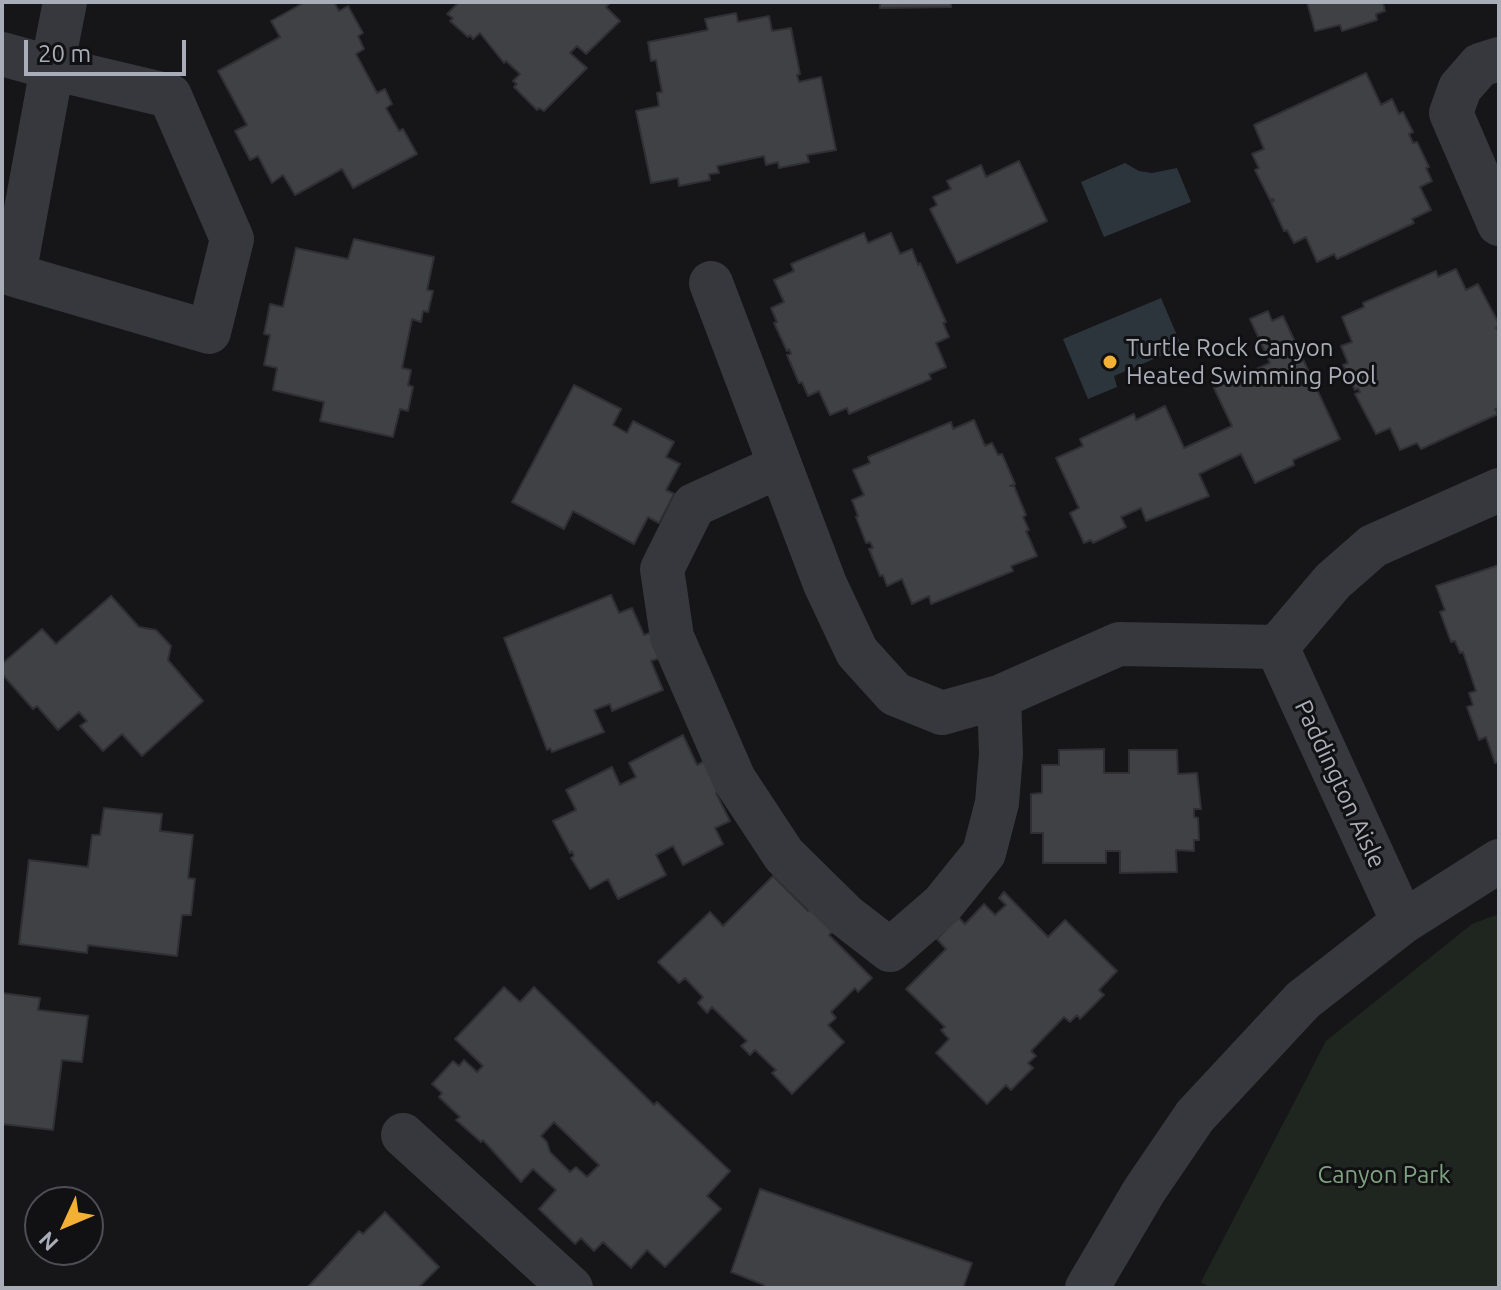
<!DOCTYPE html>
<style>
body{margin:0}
#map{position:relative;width:1501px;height:1290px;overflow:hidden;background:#161618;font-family:Ubuntu,sans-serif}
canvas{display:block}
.frame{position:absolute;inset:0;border:4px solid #a8adb8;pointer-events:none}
.north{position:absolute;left:24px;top:1186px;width:80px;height:80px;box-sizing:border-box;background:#111113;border:2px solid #4d4f55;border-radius:50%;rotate:226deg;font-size:22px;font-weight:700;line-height:32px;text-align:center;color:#a8adb8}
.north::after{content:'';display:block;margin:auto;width:28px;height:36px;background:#f2b134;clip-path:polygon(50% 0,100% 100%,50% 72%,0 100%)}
.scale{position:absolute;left:24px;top:40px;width:162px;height:36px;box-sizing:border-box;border:4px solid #a8adb8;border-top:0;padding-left:10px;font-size:24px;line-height:28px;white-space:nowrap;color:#a8adb8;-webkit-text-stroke:6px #111113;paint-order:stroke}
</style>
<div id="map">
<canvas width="1501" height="1290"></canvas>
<div class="frame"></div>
<div class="north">N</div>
<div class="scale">20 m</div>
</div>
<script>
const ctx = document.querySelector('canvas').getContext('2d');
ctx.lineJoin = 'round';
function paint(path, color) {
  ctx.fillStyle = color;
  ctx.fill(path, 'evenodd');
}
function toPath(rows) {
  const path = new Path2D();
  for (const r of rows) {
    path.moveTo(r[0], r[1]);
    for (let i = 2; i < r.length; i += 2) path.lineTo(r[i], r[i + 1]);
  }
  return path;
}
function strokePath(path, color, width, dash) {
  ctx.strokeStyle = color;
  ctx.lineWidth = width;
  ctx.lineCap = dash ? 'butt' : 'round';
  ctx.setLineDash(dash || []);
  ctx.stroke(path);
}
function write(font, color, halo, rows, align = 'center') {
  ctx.font = font + ' Ubuntu,sans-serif';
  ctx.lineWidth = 6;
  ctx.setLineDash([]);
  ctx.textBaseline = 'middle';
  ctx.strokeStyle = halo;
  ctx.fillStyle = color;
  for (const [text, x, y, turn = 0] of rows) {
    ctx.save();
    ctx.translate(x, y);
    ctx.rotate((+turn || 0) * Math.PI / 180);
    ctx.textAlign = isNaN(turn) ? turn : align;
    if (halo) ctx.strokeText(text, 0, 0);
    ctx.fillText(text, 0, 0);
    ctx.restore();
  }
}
paint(toPath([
 [1499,914,1499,1288,1210,1288,1201,1282,1326,1041,1472,924]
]), '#1e261f');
paint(toPath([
 [1125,163,1139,171,1152,173,1177,168,1191,202,1104,237,1081,182],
 [1161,298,1182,347,1114,376,1117,387,1088,399,1063,339]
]), '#2c353c');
const building = toPath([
 [305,2,334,2,339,11,348,6,363,33,358,36,364,49,356,54,377,93,385,89,392,104,386,108,399,131,403,129,417,154,353,188,342,169,295,195,283,175,272,183,258,156,250,160,235,131,247,125,218,71,280,37,271,21,305,2],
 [459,2,611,2,606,7,620,21,586,54,577,46,570,53,587,68,544,111,539,108,537,110,514,87,517,84,513,81,520,74,506,61,504,63,480,33,473,39,470,35,468,37,450,21,453,18,447,14,459,2],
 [880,2,951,2,951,7,880,8,880,2],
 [1307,2,1388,2,1383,3,1385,11,1376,14,1377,20,1342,31,1340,25,1315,31,1307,2],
 [736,13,738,22,769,16,772,31,791,28,800,74,797,75,799,82,821,77,836,150,807,155,809,162,779,168,778,162,766,165,764,156,717,166,719,173,709,174,710,180,679,186,678,178,651,183,636,111,659,106,657,93,662,92,656,60,651,61,648,42,708,30,705,19,736,13],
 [1366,73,1381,105,1392,99,1399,114,1403,112,1413,132,1409,134,1413,143,1417,142,1429,167,1426,168,1432,181,1420,187,1431,210,1412,219,1414,223,1337,259,1334,254,1317,262,1306,237,1294,243,1287,230,1284,231,1271,202,1274,201,1273,199,1270,200,1255,170,1259,168,1252,154,1264,149,1254,125,1366,73],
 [1019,161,1047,221,957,263,930,209,937,205,933,197,951,189,947,181,981,165,986,177,1019,161],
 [864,233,868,243,891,233,900,254,912,249,918,265,920,263,946,322,943,323,949,337,936,343,946,367,929,374,931,379,849,414,847,408,830,415,819,391,808,396,802,382,799,383,787,355,791,354,789,349,787,351,774,323,777,322,771,308,784,302,774,280,794,271,791,264,864,233],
 [354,239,434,257,427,290,433,291,428,312,423,311,421,322,412,319,402,368,411,370,408,385,413,387,408,411,400,409,393,437,320,421,324,402,273,390,277,368,264,365,270,335,264,334,270,304,283,307,296,248,348,259,354,239],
 [1456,269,1466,290,1478,284,1499,324,1496,328,1499,331,1499,408,1495,409,1498,414,1421,449,1417,443,1400,450,1390,428,1376,434,1355,394,1360,392,1358,388,1355,390,1343,365,1348,363,1341,346,1352,342,1342,317,1364,307,1363,303,1436,271,1438,277,1456,269],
 [1268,311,1272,321,1283,316,1340,439,1293,460,1294,465,1255,483,1241,454,1199,474,1209,496,1146,521,1141,508,1121,517,1126,527,1093,543,1091,540,1084,543,1070,513,1079,508,1056,458,1083,446,1080,439,1134,414,1136,420,1165,406,1184,448,1232,426,1214,388,1270,363,1250,319,1268,311],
 [574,385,621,409,613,425,627,433,633,421,674,442,666,457,680,464,666,490,674,494,659,523,648,517,634,544,573,511,564,529,512,502,574,385],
 [974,420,985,446,992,443,998,455,1002,454,1015,484,1010,486,1014,486,1026,515,1023,517,1029,530,1026,531,1037,556,1011,566,1013,571,931,604,929,596,912,604,902,579,887,586,883,575,880,576,869,549,873,548,870,542,866,543,856,517,858,516,852,500,864,495,853,470,870,463,868,457,951,422,953,429,974,420],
 [1499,565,1499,762,1495,763,1486,737,1479,740,1467,707,1473,705,1469,693,1476,691,1463,652,1460,653,1455,641,1451,642,1440,612,1445,610,1436,586,1499,565],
 [611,595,619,613,632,608,644,635,653,632,663,657,651,661,663,690,612,711,610,704,594,710,604,732,552,752,550,748,547,750,504,638,611,595],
 [111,596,139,627,156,630,171,646,168,660,203,701,142,756,122,734,103,751,80,726,87,721,79,712,58,730,37,706,33,709,2,674,2,664,42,629,56,644,111,596],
 [683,735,697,765,709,759,724,789,716,793,730,821,715,828,723,844,683,865,673,846,656,855,666,875,618,899,608,879,590,889,571,858,574,856,572,851,570,853,553,821,576,810,566,790,612,767,620,785,636,777,629,763,683,735],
 [1104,749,1104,773,1129,773,1129,750,1177,750,1178,774,1197,773,1201,809,1194,809,1194,817,1198,818,1199,840,1194,840,1194,851,1176,850,1177,872,1120,873,1120,851,1106,851,1106,863,1043,863,1043,833,1031,833,1031,794,1042,793,1042,765,1059,765,1059,750,1104,749],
 [104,808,162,814,160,831,193,835,188,878,195,879,191,915,182,915,177,956,88,945,87,953,19,944,29,860,88,867,92,835,100,835,104,808],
 [773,876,808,911,815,904,838,926,829,935,872,978,858,992,855,988,831,1012,836,1018,828,1025,844,1042,792,1094,772,1073,776,1070,755,1050,750,1055,741,1046,747,1041,712,1007,707,1013,698,1003,703,997,685,978,679,983,658,962,710,912,723,926,773,876],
 [1004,892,1048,937,1065,920,1117,971,1099,990,1104,995,1080,1019,1077,1015,1070,1022,1064,1017,1031,1051,1036,1056,1028,1063,1033,1068,1011,1090,1006,1085,987,1104,936,1053,949,1039,941,1030,945,1027,906,989,946,949,937,939,958,917,965,924,984,904,995,915,1006,905,999,898,1004,892],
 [504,987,520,1002,534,987,654,1105,657,1102,730,1171,707,1196,721,1209,665,1267,647,1250,631,1268,603,1242,594,1251,581,1238,575,1244,539,1209,556,1190,533,1169,521,1182,483,1140,481,1142,456,1120,460,1117,439,1097,442,1093,432,1084,453,1061,459,1066,464,1060,477,1072,483,1066,455,1039,504,987],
 [554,1122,599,1165,587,1177,576,1167,570,1172,550,1152,547,1142,541,1136,554,1122],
 [2,993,40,998,38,1010,88,1016,82,1062,62,1060,53,1130,2,1124,2,993],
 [760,1189,972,1263,963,1288,763,1288,764,1285,731,1272,760,1189],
 [385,1212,439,1267,418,1288,307,1288,359,1231,363,1234,385,1212]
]);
paint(building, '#404145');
strokePath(building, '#303034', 2);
strokePath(toPath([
 [2,54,52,68,170,96,232,239,209,332,14,275,52,68,65,2],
 [1499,59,1480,65,1460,88,1451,113,1499,224],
 [711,283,825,584,857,652,895,694,942,713,999,697,1119,644,1277,647],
 [780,466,694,505,662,569,672,637,734,779,784,855,846,916,890,950,942,905,984,853,997,803,1001,754,999,697],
 [1277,647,1403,922],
 [1277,647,1333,581,1373,546,1499,490],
 [403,1135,571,1288],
 [1087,1288,1144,1191,1195,1116,1303,1000,1403,922,1499,861]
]), '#37383d', 44);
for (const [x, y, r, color] of [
 [1110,362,8,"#f2b134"]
]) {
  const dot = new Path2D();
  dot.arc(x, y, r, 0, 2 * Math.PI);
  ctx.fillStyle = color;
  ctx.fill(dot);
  strokePath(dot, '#111113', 3);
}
write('24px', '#a8adb8', '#111113', [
 ["Turtle Rock Canyon",1126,348],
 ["Heated Swimming Pool",1126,376]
], 'left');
write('24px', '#a8adb8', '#111113', [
 ["Paddington Aisle",1340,784,65]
]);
write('24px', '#7fa381', '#111113', [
 ["Canyon Park",1384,1175]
]);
</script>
